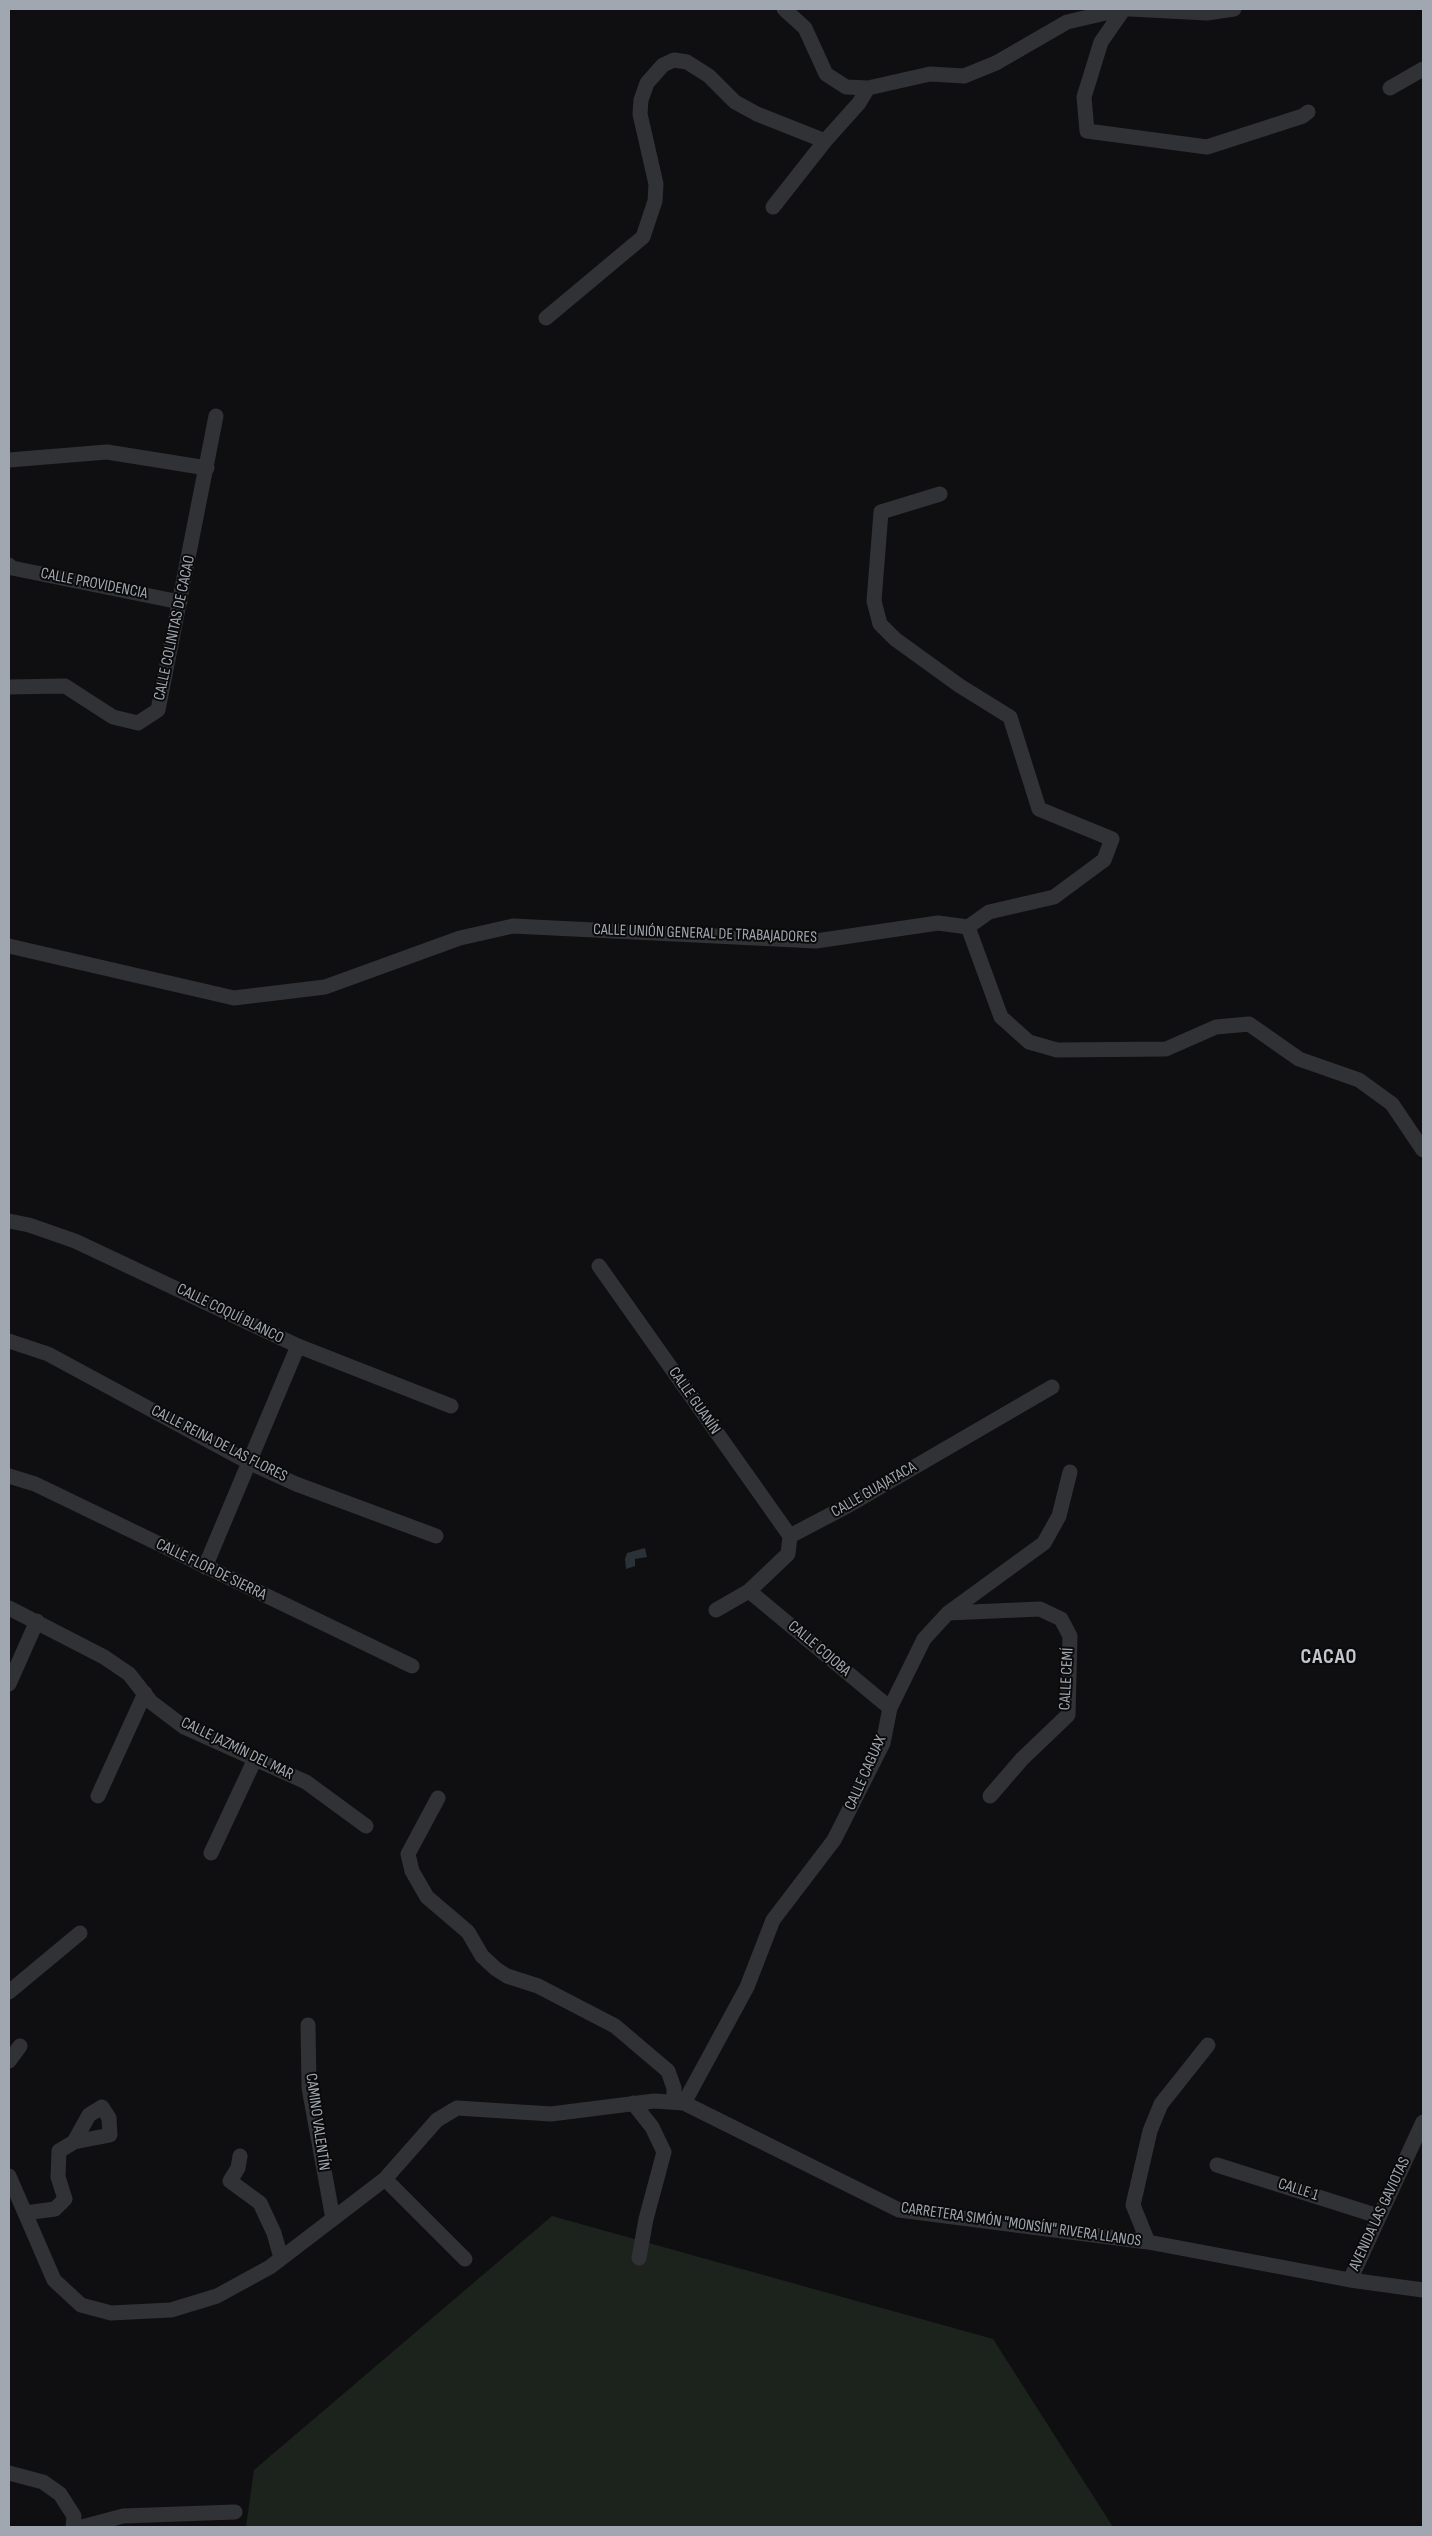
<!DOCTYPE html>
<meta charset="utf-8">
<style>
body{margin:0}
#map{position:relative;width:1432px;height:2536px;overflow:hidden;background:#0f0f11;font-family:"Sofia Sans Condensed",sans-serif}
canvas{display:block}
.frame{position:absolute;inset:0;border:10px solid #a1a7b1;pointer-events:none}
</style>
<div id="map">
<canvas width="1432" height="2536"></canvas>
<div class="frame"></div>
</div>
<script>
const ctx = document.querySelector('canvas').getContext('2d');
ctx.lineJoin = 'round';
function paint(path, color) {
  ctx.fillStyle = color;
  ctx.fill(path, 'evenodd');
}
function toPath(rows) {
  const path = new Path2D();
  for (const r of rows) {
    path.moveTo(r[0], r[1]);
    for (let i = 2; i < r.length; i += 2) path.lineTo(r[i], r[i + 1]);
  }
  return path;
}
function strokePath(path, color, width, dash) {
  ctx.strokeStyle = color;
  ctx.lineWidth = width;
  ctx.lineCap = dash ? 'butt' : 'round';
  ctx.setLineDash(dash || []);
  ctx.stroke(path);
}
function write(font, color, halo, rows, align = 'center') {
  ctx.font = font + ' "Sofia Sans Condensed",sans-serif';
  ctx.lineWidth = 4;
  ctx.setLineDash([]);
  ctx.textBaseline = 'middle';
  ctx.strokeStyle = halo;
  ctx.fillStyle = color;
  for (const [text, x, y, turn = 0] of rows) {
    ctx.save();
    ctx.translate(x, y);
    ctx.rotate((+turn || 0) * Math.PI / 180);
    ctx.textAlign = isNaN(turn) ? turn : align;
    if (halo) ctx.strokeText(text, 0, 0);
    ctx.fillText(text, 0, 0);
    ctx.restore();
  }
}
paint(toPath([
 [552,2216,993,2339,1113,2527,246,2527,254,2470]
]), '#1c231c');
paint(toPath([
 [645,1548,647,1557,635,1559,635,1566,626,1569,625,1559,627,1553]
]), '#2a3238');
strokePath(toPath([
 [784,9,805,28,826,74,846,87,868,88,930,74,964,76,996,63,1067,22,1123,9],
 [1124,9,1101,42,1084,97,1087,131,1207,147,1303,116,1308,112],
 [1129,9,1207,13,1234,9],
 [1390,88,1423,69],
 [773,207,825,141],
 [546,318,643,237,655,201,656,184,640,114,641,100,647,83,663,65,674,60,687,62,709,76,735,102,757,114,825,141,859,103,868,88],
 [9,460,107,452,207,468],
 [9,565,12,568,180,602],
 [9,687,65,686,113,717,138,723,158,710,216,416],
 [968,927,1001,1017,1029,1042,1057,1050,1166,1049,1216,1027,1249,1024,1299,1059,1359,1080,1392,1104,1423,1150],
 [9,946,234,998,325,987,460,938,513,926,816,941,938,923,968,927,989,912,1054,897,1104,860,1112,839,1039,809,1010,717,960,686,895,639,880,624,874,601,881,512,940,494],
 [9,1221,29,1225,75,1241,298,1346,451,1406],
 [599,1266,790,1536],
 [9,1341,48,1354,248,1462,296,1484,436,1536],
 [9,1476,35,1484,412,1666],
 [205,1567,298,1346],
 [749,1591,890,1708],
 [9,1608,104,1657,129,1674,151,1702,184,1727,306,1782,366,1826],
 [716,1610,749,1591,788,1554,790,1536,849,1505,1052,1387],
 [948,1613,1040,1609,1061,1619,1070,1636,1068,1715,1022,1759,990,1796],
 [9,1684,37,1621],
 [98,1796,145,1693],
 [438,1798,408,1854,412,1871,427,1897,468,1932,482,1956,496,1969,507,1976,538,1986,615,2026,668,2071,674,2088,674,2102],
 [211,1853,255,1759],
 [9,1992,80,1933],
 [308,2025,309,2088,333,2219],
 [9,2061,20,2046],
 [633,2103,652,2127,664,2152,646,2219,639,2258],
 [684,2103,747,1987,773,1920,834,1840,883,1743,890,1708,924,1639,948,1613,1044,1543,1059,1516,1070,1472],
 [240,2156,238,2168,230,2181,260,2203,274,2233,281,2258],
 [1217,2165,1378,2216],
 [9,2176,54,2280,81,2305,111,2313,171,2310,217,2296,270,2267,385,2179,437,2120,457,2108,551,2114,654,2101,684,2103,899,2210,1148,2242,1350,2280,1423,2290],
 [385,2179,465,2259],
 [25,2213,55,2209,65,2199,58,2177,59,2151,74,2142,110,2135,109,2118,102,2107,89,2115,74,2142],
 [1148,2242,1133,2205,1150,2131,1161,2104,1208,2045],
 [1350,2280,1423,2122],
 [9,2473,43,2482,60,2494,74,2516,73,2527],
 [82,2527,123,2516,235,2512]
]), '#313235', 15);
write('16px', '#a1a7b1', '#0a0a0b', [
 ["CALLE PROVIDENCIA",94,584,11],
 ["CALLE COLINITAS DE CACAO",175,628,-78],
 ["CALLE UNIÓN GENERAL DE TRABAJADORES",705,934,2],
 ["CALLE COQUÍ BLANCO",230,1314,26],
 ["CALLE GUANÍN",694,1401,55],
 ["CALLE REINA DE LAS FLORES",219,1444,27],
 ["CALLE GUAJATACA",874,1490,-30],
 ["CALLE FLOR DE SIERRA",211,1570,26],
 ["CALLE COJOBA",819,1649,40],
 ["CALLE CEMÍ",1067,1679,-87],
 ["CALLE JAZMÍN DEL MAR",237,1749,26],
 ["CALLE CAGUAX",866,1773,-66],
 ["CAMINO VALENTÍN",317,2122,82],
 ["CALLE 1",1298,2190,18],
 ["AVENIDA LAS GAVIOTAS",1380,2214,-65],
 ["CARRETERA SIMÓN \"MONSÍN\" RIVERA LLANOS",1021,2225,8]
]);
ctx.letterSpacing = '1px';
write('bold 21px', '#c2c6cd', '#0a0a0b', [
 ["CACAO",1329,1658]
]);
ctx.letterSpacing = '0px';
</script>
